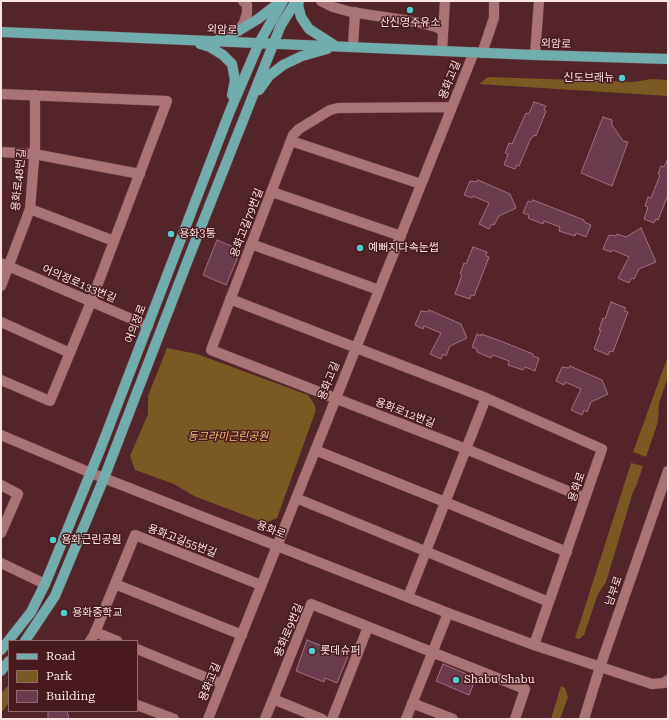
<!DOCTYPE html>
<meta charset="utf-8">
<style>
body{margin:0}
#map{position:relative;width:669px;height:720px;overflow:hidden;background:#532429;font-family:"Roboto Serif",serif}
canvas{display:block}
.frame{position:absolute;inset:0;border:2px solid #fde4e4;pointer-events:none}
.legend{position:absolute;left:8px;top:640px;width:130px;height:72px;box-sizing:border-box;background:#481a1f;border:1px solid #906b6e;margin:0;padding:5px 7px;list-style:none;font-size:12px;color:#fde4e4}
.legend li{display:flex;align-items:center;gap:8px;height:20px}
.legend b{width:20px;border:1px solid #906b6e}
</style>
<div id="map">
<canvas width="669" height="720"></canvas>
<div class="frame"></div>
<ul class="legend">
<li><b style="height:5px;background:#72adae"></b>Road</li>
<li><b style="height:11px;background:#7a5923"></b>Park</li>
<li><b style="height:11px;background:#6b3c4e"></b>Building</li>
</ul>
</div>
<script>
const ctx = document.querySelector('canvas').getContext('2d');
ctx.lineJoin = 'round';
function paint(path, color) {
  ctx.fillStyle = color;
  ctx.fill(path, 'evenodd');
}
function toPath(rows) {
  const path = new Path2D();
  for (const r of rows) {
    path.moveTo(r[0], r[1]);
    for (let i = 2; i < r.length; i += 2) path.lineTo(r[i], r[i + 1]);
  }
  return path;
}
function strokePath(path, color, width, dash) {
  ctx.strokeStyle = color;
  ctx.lineWidth = width;
  ctx.lineCap = dash ? 'butt' : 'round';
  ctx.setLineDash(dash || []);
  ctx.stroke(path);
}
function write(font, color, halo, rows, align = 'center') {
  ctx.font = font + ' "Roboto Serif","Noto Sans KR",serif';
  ctx.lineWidth = 3;
  ctx.setLineDash([]);
  ctx.textBaseline = 'middle';
  ctx.strokeStyle = halo;
  ctx.fillStyle = color;
  for (const [text, x, y, turn = 0] of rows) {
    ctx.save();
    ctx.translate(x, y);
    ctx.rotate((+turn || 0) * Math.PI / 180);
    ctx.textAlign = isNaN(turn) ? turn : align;
    if (halo) ctx.strokeText(text, 0, 0);
    ctx.fillText(text, 0, 0);
    ctx.restore();
  }
}
paint(toPath([
 [488,77,634,82,652,79,668,80,668,96,479,84],
 [167,348,197,354,308,395,314,404,316,410,277,518,265,523,194,496,174,484,135,470,130,456,148,414,148,396],
 [668,356,668,377,659,403,658,422,646,457,633,452],
 [631,463,643,466,637,484,633,492,606,582,598,594,584,635,579,639,575,638],
 [9,684,9,703,1,713,1,694],
 [561,686,565,688,568,697,560,719,551,719]
]), '#7a5923');
const building = toPath([
 [534,102,546,106,544,110,546,111,536,136,534,135,532,138,531,138,519,166,517,165,515,169,504,165,508,154,505,153,509,143,512,144,526,113,529,114,534,102],
 [603,117,612,120,612,125,623,141,628,142,612,186,581,173,603,117],
 [668,158,668,195,658,220,656,219,654,223,644,219,648,207,645,206,648,197,651,198,660,175,658,174,661,166,664,167,668,158],
 [478,180,510,194,516,208,499,216,494,225,492,224,489,229,479,224,489,203,473,196,472,198,464,195,470,181,477,182,478,180],
 [533,200,584,220,584,222,591,225,586,237,576,233,575,236,559,231,560,227,544,221,543,224,528,218,529,215,523,213,528,201,532,202,533,200],
 [641,228,656,262,639,269,634,279,631,278,629,283,618,278,629,257,613,250,611,252,603,249,609,235,616,236,617,234,626,237,641,228],
 [217,240,241,250,226,285,203,275,217,240],
 [473,247,487,252,486,256,489,257,474,296,471,295,470,299,455,294,462,275,460,274,464,263,466,264,473,247],
 [611,302,626,308,624,311,628,312,613,352,610,351,608,355,594,349,601,330,599,330,603,318,605,319,611,302],
 [429,310,461,324,467,338,450,346,446,356,443,354,441,359,430,354,441,333,424,326,423,329,415,325,421,311,428,312,429,310],
 [477,334,481,336,481,334,498,340,533,354,533,356,539,358,535,371,525,367,523,370,508,365,509,361,493,355,491,358,477,352,477,349,472,347,477,334],
 [570,366,602,380,608,394,591,402,587,412,584,410,582,415,571,410,581,389,565,382,564,385,556,381,562,367,569,368,570,366],
 [307,640,348,656,337,683,325,678,324,682,296,671,307,640],
 [443,664,476,678,469,695,436,681,443,664],
 [48,711,67,711,69,719,48,719,48,711]
]);
paint(building, '#6b3c4e');
strokePath(building, '#a47083', 1);
const minor = toPath([
 [321,1,333,7,351,12,417,22,436,27,443,31],
 [238,31,244,23,247,13,247,5,243,1],
 [353,47,355,12],
 [442,51,445,1],
 [482,53,494,18,494,1],
 [535,55,539,1],
 [1,94,167,101,91,302,50,401,1,380],
 [452,107,338,108,330,110,299,129,293,135,211,350,466,449,585,498],
 [291,141,421,184],
 [1,152,34,154,140,174],
 [272,192,401,236],
 [30,209,114,241],
 [251,244,379,290],
 [1,263,148,326],
 [1,286,30,209,35,147,35,95],
 [230,299,486,398,602,449,534,645],
 [1,322,70,353],
 [1,435,91,473,448,613,534,645,652,684,664,683,668,680],
 [315,450,445,502,567,552],
 [1,485,18,494,1,533],
 [296,498,549,602],
 [1,563,45,584],
 [115,584,242,635],
 [408,597,486,398],
 [95,632,117,641],
 [90,641,94,635,135,535,261,585],
 [137,649,222,684],
 [273,699,322,719],
 [412,703,453,719],
 [137,705,174,719],
 [208,719,474,52],
 [265,719,311,604,525,689,515,719],
 [332,719,368,627],
 [406,719,448,613],
 [584,719,600,667,668,471]
]);
const major = toPath([
 [299,1,298,5,301,17,309,29,334,45],
 [1,32,535,55,668,59],
 [217,40,238,31,258,19,280,2],
 [200,44,210,47,223,55,232,64,235,80,232,95],
 [259,90,269,76,283,65,302,56,327,49],
 [25,641,55,596,104,478,191,252,267,60,281,25,296,1],
 [1,650,31,612,45,584,100,450,230,111,259,43,283,1],
 [1,671,9,661]
]);
strokePath(minor, '#6a4348', 11);
strokePath(major, '#6a4348', 11);
strokePath(minor, '#aa7376', 10);
strokePath(major, '#72adae', 10);
for (const [x, y, r, color] of [
 [410,10,4,"#52cdce"],
 [622,78,4,"#52cdce"],
 [171,234,4,"#52cdce"],
 [360,248,4,"#52cdce"],
 [53,540,4,"#52cdce"],
 [64,613,4,"#52cdce"],
 [312,651,4,"#52cdce"],
 [456,680,4,"#52cdce"]
]) {
  const dot = new Path2D();
  dot.arc(x, y, r, 0, 2 * Math.PI);
  ctx.fillStyle = color;
  ctx.fill(dot);
  strokePath(dot, '#481a1f', 1.5);
}
write('11px', '#fde4e4', '#481a1f', [
 ["산신영주유소",410,23,"center"],
 ["신도브래뉴",614,78,"right"],
 ["용화3통",179,234],
 ["예뻐지다속눈썹",368,248],
 ["용화근린공원",61,540],
 ["용화중학교",72,613],
 ["롯데슈퍼",320,651],
 ["Shabu Shabu",464,680]
], 'left');
write('11px', '#fde4e4', '#481a1f', [
 ["외암로",222,30,3],
 ["외암로",556,44,2],
 ["용화고길",450,80,-68],
 ["용화로48번길",19,180,-84],
 ["용화고길79번길",247,223,-69],
 ["어의정로133번길",79,284,23],
 ["어의정로",136,324,-69],
 ["용화고길",329,381,-68],
 ["용화로12번길",405,413,21],
 ["용화로",577,487,-71],
 ["용화로",271,530,21],
 ["용화고길55번길",182,541,21],
 ["남부로",614,591,-71],
 ["용화로9번길",289,630,-67],
 ["용화고길",210,682,-68]
]);
write('italic 11px', '#fac26e', '#481a1f', [
 ["동그라미근린공원",228,437]
]);
</script>
